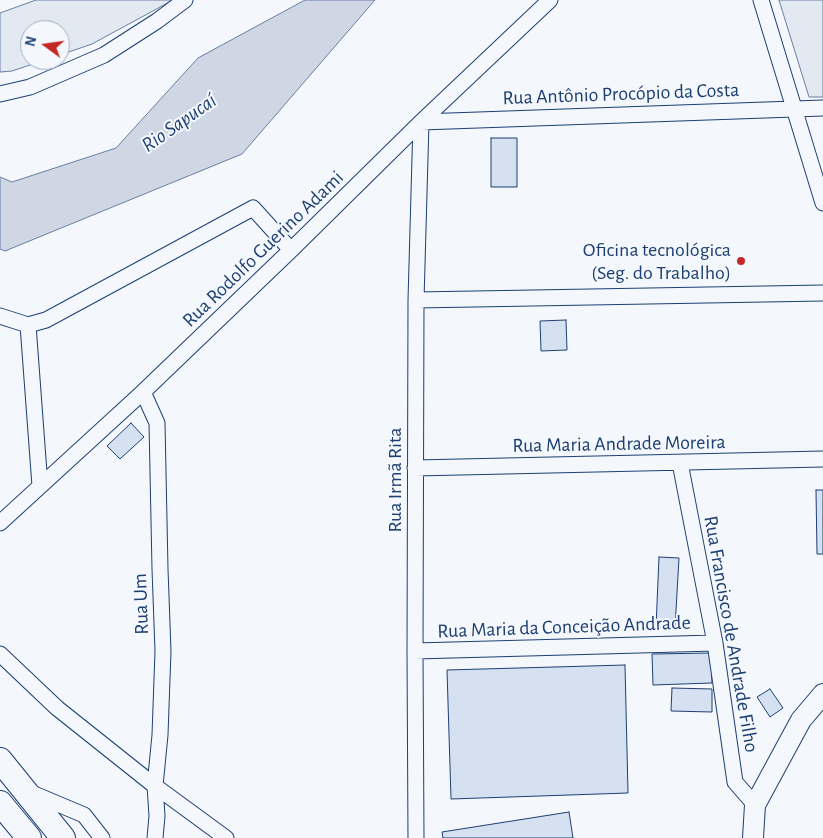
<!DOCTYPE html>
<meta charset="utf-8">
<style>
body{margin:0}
#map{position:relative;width:823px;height:838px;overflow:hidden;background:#f4f7fb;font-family:"Alegreya Sans",sans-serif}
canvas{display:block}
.north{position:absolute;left:20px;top:20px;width:50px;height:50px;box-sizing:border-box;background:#f4f7fb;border:1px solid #9eadc5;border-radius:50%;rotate:284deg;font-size:14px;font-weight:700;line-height:20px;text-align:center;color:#1d3f73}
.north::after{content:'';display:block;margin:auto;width:18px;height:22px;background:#c62828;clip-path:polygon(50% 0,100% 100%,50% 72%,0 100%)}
</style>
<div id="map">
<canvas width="823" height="838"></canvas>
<div class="north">N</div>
</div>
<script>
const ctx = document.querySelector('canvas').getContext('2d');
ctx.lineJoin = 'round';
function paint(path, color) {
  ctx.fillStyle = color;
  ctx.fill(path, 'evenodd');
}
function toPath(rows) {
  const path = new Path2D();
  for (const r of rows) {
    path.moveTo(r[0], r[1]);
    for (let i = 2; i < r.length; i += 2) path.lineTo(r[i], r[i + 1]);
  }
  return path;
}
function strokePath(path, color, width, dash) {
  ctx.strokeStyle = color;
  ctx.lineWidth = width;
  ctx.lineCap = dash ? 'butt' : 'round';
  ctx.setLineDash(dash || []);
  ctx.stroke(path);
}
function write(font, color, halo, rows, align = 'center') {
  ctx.font = font + ' "Alegreya Sans",sans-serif';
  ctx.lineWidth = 4;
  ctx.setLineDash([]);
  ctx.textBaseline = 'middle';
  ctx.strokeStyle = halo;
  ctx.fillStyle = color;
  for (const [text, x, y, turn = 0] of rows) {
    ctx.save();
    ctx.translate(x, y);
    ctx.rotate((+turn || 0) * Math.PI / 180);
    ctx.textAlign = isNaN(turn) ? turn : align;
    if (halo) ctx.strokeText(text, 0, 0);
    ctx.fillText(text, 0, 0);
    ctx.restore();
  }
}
const green = toPath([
 [36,0,173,0,92,44,60,55,60,30,30,30,30,60,45,60,12,71,0,72,0,13,36,0],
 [779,0,823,0,823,97,809,97,779,0]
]);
paint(green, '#e3e9f0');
strokePath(green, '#687fa3', 1);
const water = toPath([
 [305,0,375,0,242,154,5,251,0,249,0,177,12,182,116,148,198,58,305,0]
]);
paint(water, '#cfd7e4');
strokePath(water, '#687fa3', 1);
const building = toPath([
 [491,138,517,138,517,187,491,187,491,138],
 [566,320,567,350,541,351,540,321,566,320],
 [131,423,144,437,120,459,107,446,131,423],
 [816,490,823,490,823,554,817,554,816,490],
 [659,557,679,558,675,628,656,627,659,557],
 [711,653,712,683,653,685,652,654,711,653],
 [625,665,628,793,451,799,447,670,625,665],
 [672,688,712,689,712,712,671,711,672,688],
 [770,689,783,708,770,717,757,697,770,689],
 [569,812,573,838,443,838,442,832,569,812]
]);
paint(building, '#d5e0f0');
strokePath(building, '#1d3f73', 1);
const minor = toPath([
 [761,0,823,203],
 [0,94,30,87,104,55,157,21,185,0],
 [416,300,823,293],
 [0,316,28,325,46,320,253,208,291,250],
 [28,325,40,486],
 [143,392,157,423,160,569,163,651,160,735,155,786,157,816,155,838],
 [680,463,715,643,735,782,755,805],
 [415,468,823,459],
 [0,523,143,392,291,250,421,122,550,0],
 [415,651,715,643],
 [0,654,57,708,155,786,226,838],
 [27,791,84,815,102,838],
 [416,838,415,651,416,300,421,122,823,108]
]);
const secondary = toPath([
 [753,838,755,805,801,720,823,694]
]);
const trunk = toPath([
 [0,760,63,838],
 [0,803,29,838]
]);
strokePath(minor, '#1d3f73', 17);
strokePath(secondary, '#1d3f73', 22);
strokePath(trunk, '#1d3f73', 26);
strokePath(minor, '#f4f7fb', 15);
strokePath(secondary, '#f4f7fb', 20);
strokePath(trunk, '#f4f7fb', 24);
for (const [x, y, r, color] of [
 [741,261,5,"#c62828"]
]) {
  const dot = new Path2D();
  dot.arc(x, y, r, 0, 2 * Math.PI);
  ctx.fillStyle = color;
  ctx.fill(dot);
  strokePath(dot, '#f4f7fb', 2);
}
write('20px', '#1d3f73', '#f4f7fb', [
 ["Rua Antônio Procópio da Costa",621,94,-2],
 ["Rua Rodolfo Guerino Adami",263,249,-44],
 ["Rua Maria Andrade Moreira",619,444,-1],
 ["Rua Irmã Rita",395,480,-90],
 ["Rua Um",141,604,-92],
 ["Rua Maria da Conceição Andrade",564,627,-2],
 ["Rua Francisco de Andrade Filho",731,634,80]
]);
write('20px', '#1d3f73', '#f4f7fb', [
 ["Oficina tecnológica",731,250],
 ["(Seg. do Trabalho)",731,273]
], 'right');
write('italic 21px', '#1d3f73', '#f4f7fb', [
 ["Rio Sapucaí",179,123,-35]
]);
</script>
